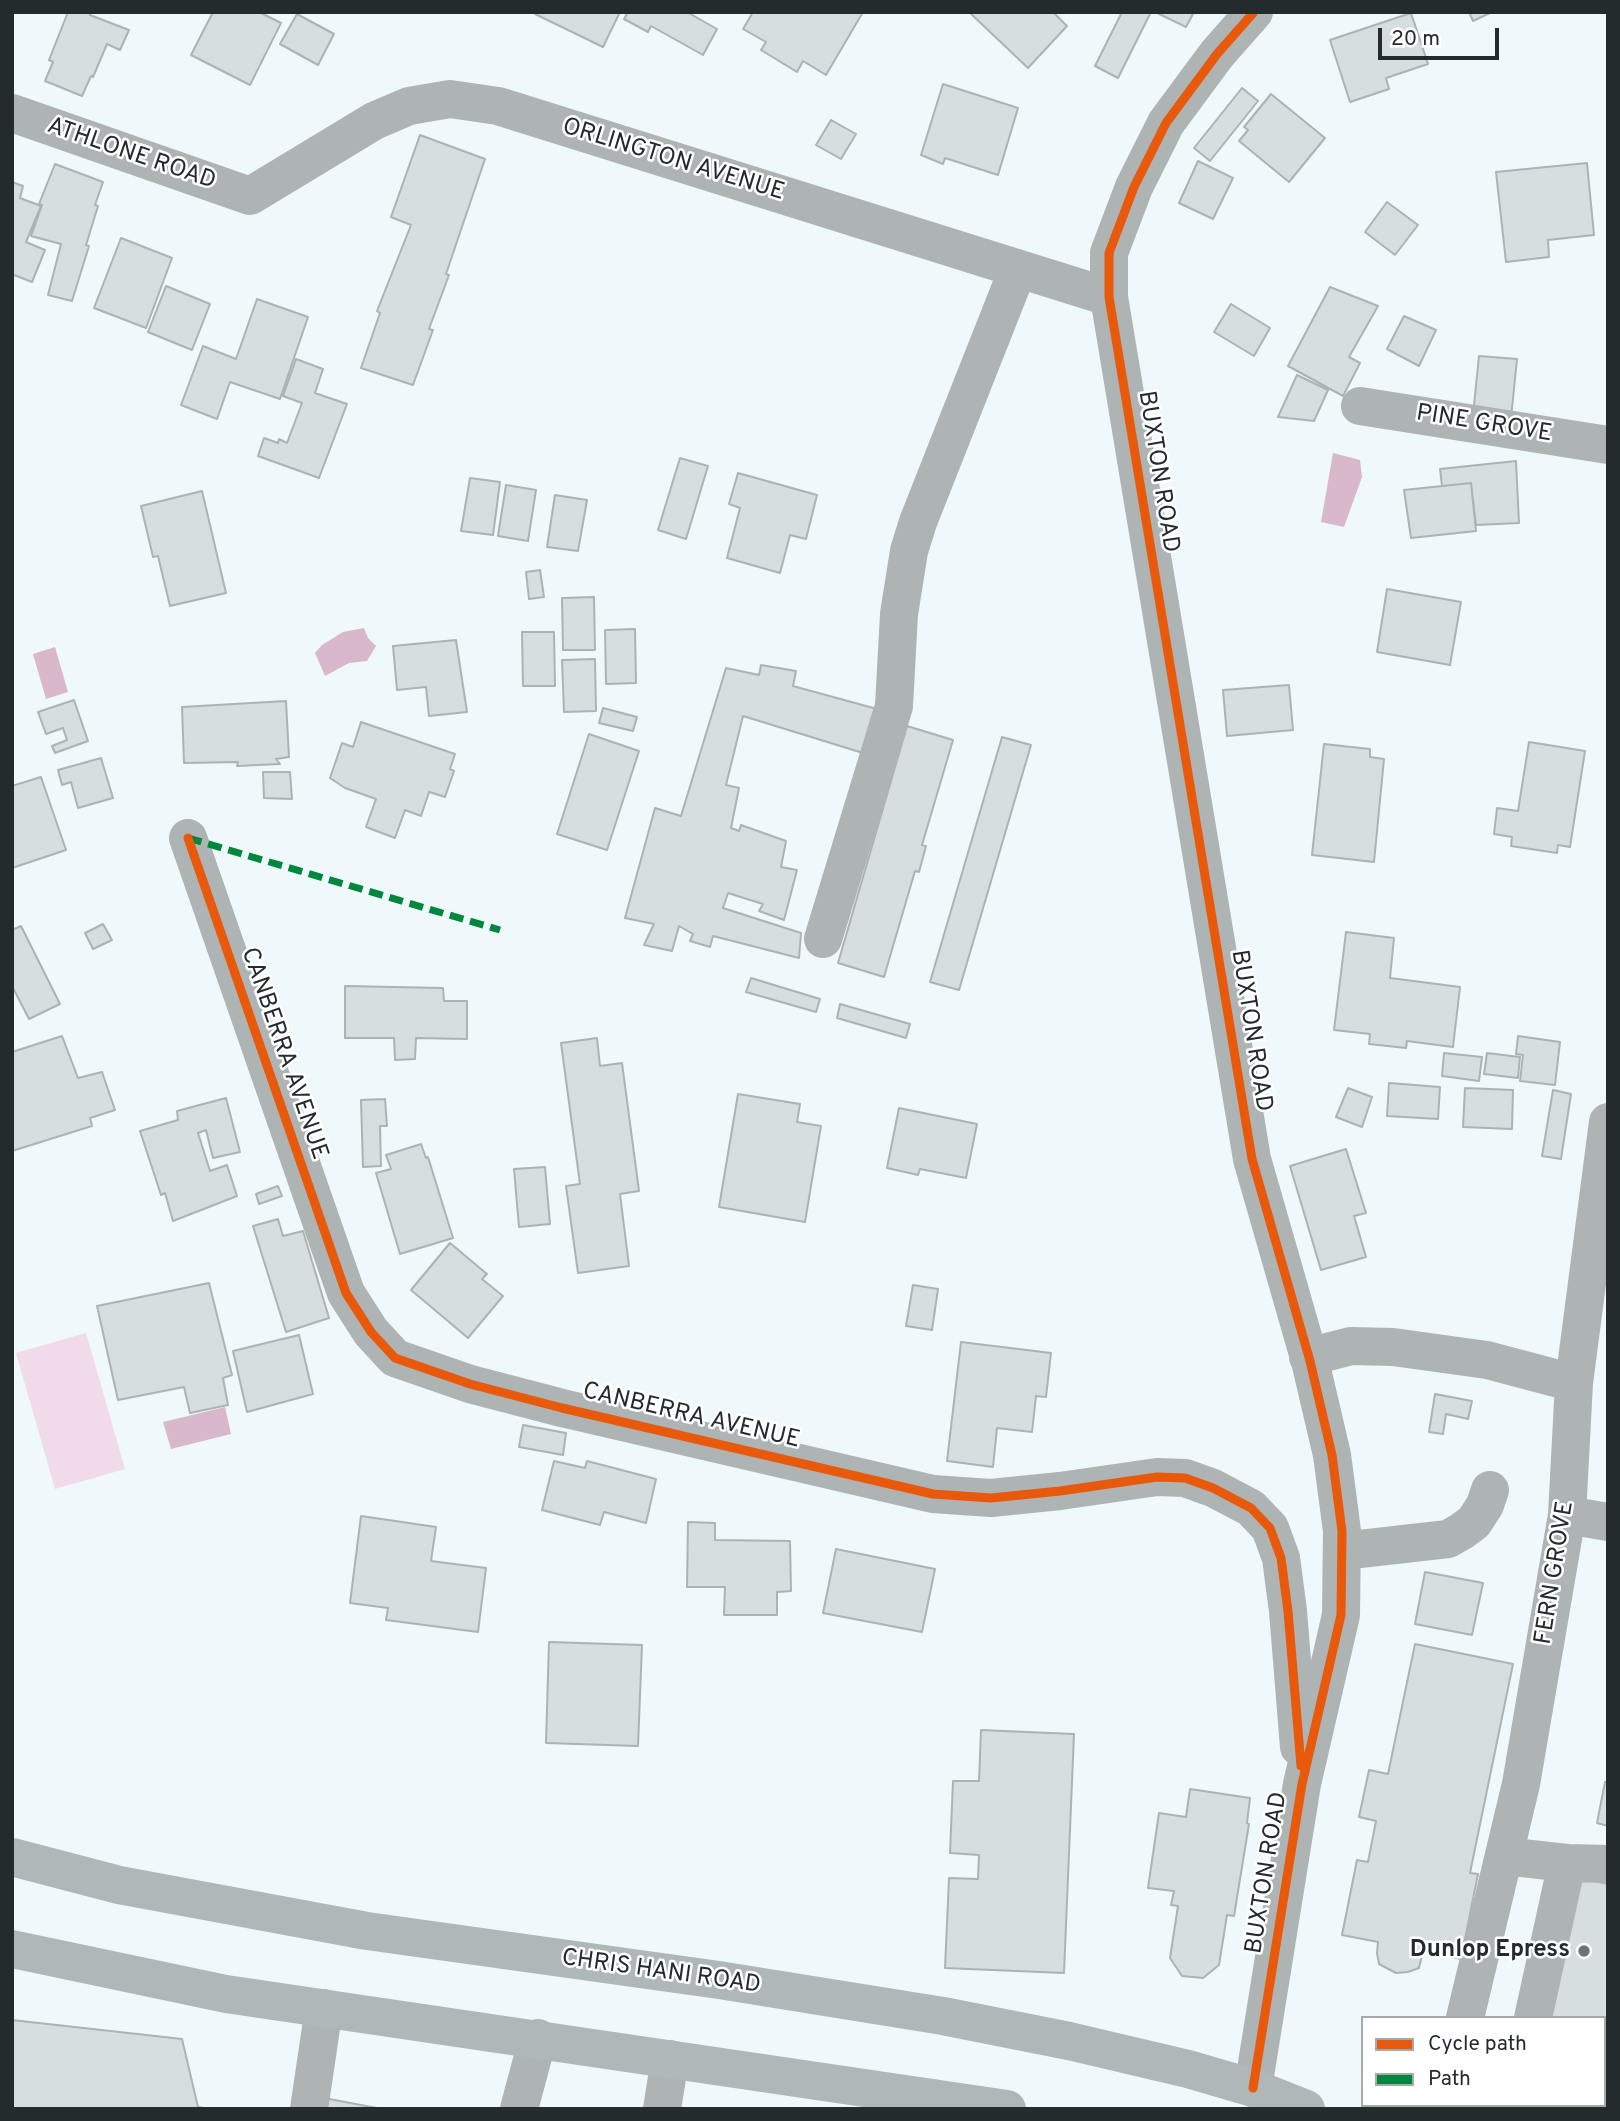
<!DOCTYPE html>
<style>
body{margin:0}
#map{position:relative;width:1620px;height:2121px;overflow:hidden;background:#eff8fa;font-family:Overpass,sans-serif}
canvas{display:block}
.frame{position:absolute;inset:0;border:14px solid #242b2c;pointer-events:none}
.legend{position:absolute;left:1361px;top:2016px;width:245px;height:91px;box-sizing:border-box;background:#fff;border:2px solid #a7aaab;margin:0;padding:9px 12px;list-style:none;font-size:21px;color:#242b2c}
.legend li{display:flex;align-items:center;gap:14px;height:35px}
.legend b{width:35px;border:2px solid #a7aaab}
.scale{position:absolute;left:1378px;top:28px;width:121px;height:32px;box-sizing:border-box;border:4px solid #242b2c;border-top:0;padding-left:9px;font-size:21px;line-height:24px;white-space:nowrap;color:#242b2c;-webkit-text-stroke:5px #fff;paint-order:stroke}
</style>
<div id="map">
<canvas width="1620" height="2121"></canvas>
<div class="frame"></div>
<ul class="legend">
<li><b style="height:9px;background:#e8590c"></b>Cycle path</li>
<li><b style="height:9px;background:#00873e"></b>Path</li>
</ul>
<div class="scale">20 m</div>
</div>
<script>
const ctx = document.querySelector('canvas').getContext('2d');
ctx.lineJoin = 'round';
function paint(path, color) {
  ctx.fillStyle = color;
  ctx.fill(path, 'evenodd');
}
function toPath(rows) {
  const path = new Path2D();
  for (const r of rows) {
    path.moveTo(r[0], r[1]);
    for (let i = 2; i < r.length; i += 2) path.lineTo(r[i], r[i + 1]);
  }
  return path;
}
function strokePath(path, color, width, dash) {
  ctx.strokeStyle = color;
  ctx.lineWidth = width;
  ctx.lineCap = dash ? 'butt' : 'round';
  ctx.setLineDash(dash || []);
  ctx.stroke(path);
}
function write(font, color, halo, rows, align = 'center') {
  ctx.font = font + ' Overpass,sans-serif';
  ctx.lineWidth = 5;
  ctx.setLineDash([]);
  ctx.textBaseline = 'middle';
  ctx.strokeStyle = halo;
  ctx.fillStyle = color;
  for (const [text, x, y, turn = 0] of rows) {
    ctx.save();
    ctx.translate(x, y);
    ctx.rotate((+turn || 0) * Math.PI / 180);
    ctx.textAlign = isNaN(turn) ? turn : align;
    if (halo) ctx.strokeText(text, 0, 0);
    ctx.fillText(text, 0, 0);
    ctx.restore();
  }
}
paint(toPath([
 [86,1333,125,1469,55,1489,16,1353]
]), '#f1daea');
paint(toPath([
 [1333,453,1360,460,1362,477,1344,527,1321,522],
 [364,628,368,638,376,646,367,661,349,663,325,676,315,653,322,645,343,632],
 [55,647,68,692,46,699,33,654],
 [225,1407,231,1434,171,1449,163,1422]
]), '#d9b8cc');
const building = toPath([
 [68,12,91,12,90,15,129,30,120,50,107,44,93,77,91,76,82,96,45,81,53,62,49,60,68,12],
 [213,12,259,12,281,23,250,85,191,55,213,12],
 [537,12,620,12,603,47,535,14,537,12],
 [628,12,687,12,717,29,703,55,651,26,648,32,624,19,628,12],
 [753,12,863,12,826,75,803,61,797,72,761,50,766,42,743,29,753,12],
 [969,12,1053,12,1067,26,1028,68,969,12],
 [1122,12,1151,12,1118,78,1095,66,1122,12],
 [1155,12,1194,12,1186,27,1155,12],
 [1469,12,1492,12,1473,21,1469,12],
 [1411,13,1428,64,1386,78,1389,89,1350,102,1330,40,1411,13],
 [297,14,334,34,318,65,280,44,297,14],
 [943,84,1018,108,998,175,945,158,943,164,921,155,943,84],
 [1242,88,1258,101,1210,161,1194,148,1242,88],
 [1271,94,1325,138,1289,182,1239,141,1248,130,1244,127,1271,94],
 [831,120,856,134,841,159,816,145,831,120],
 [420,135,485,159,446,274,449,275,429,329,433,330,413,385,361,368,380,313,377,311,411,225,391,217,420,135],
 [1198,161,1233,178,1213,219,1179,203,1198,161],
 [1587,163,1594,235,1548,240,1549,257,1506,262,1496,172,1587,163],
 [55,164,103,182,95,205,98,206,86,245,89,246,72,301,48,295,61,244,31,236,42,205,39,204,55,164],
 [12,182,23,186,20,198,41,206,26,242,45,250,32,282,14,275,12,280,12,182],
 [1387,202,1418,225,1395,255,1365,232,1387,202],
 [121,238,172,258,146,328,94,308,121,238],
 [166,286,210,304,192,350,148,332,166,286],
 [1330,287,1378,306,1349,357,1360,363,1343,396,1288,366,1330,287],
 [257,299,308,317,280,399,230,382,217,419,181,405,203,346,236,359,257,299],
 [1231,304,1270,328,1254,356,1214,332,1231,304],
 [1404,316,1436,330,1419,366,1387,349,1404,316],
 [1479,356,1517,359,1511,418,1473,415,1479,356],
 [296,359,323,369,315,393,347,404,319,478,258,456,264,438,278,443,279,439,287,443,302,403,283,396,296,359],
 [1297,375,1328,390,1314,421,1278,417,1297,375],
 [680,458,708,466,686,539,658,530,680,458],
 [1516,461,1519,523,1476,525,1471,483,1442,486,1440,469,1516,461],
 [738,473,817,495,806,539,790,535,780,573,727,558,740,508,729,504,738,473],
 [470,478,500,482,493,535,461,531,470,478],
 [1471,483,1476,531,1411,538,1404,490,1471,483],
 [506,485,536,490,528,541,498,536,506,485],
 [202,491,226,593,170,606,158,556,153,557,141,506,202,491],
 [555,495,587,500,578,551,547,547,555,495],
 [540,570,544,597,529,599,526,572,540,570],
 [1387,589,1461,602,1450,665,1377,652,1387,589],
 [594,597,595,650,563,650,562,598,594,597],
 [635,629,636,683,606,684,605,630,635,629],
 [522,632,554,632,555,686,523,686,522,632],
 [456,640,467,712,429,716,426,687,397,690,393,646,456,640],
 [595,659,596,711,564,712,562,660,595,659],
 [761,665,796,671,793,686,877,709,863,753,743,716,726,785,739,788,731,828,739,831,741,825,786,841,781,867,797,870,784,920,759,911,763,904,728,893,723,908,801,933,799,958,713,936,710,947,690,941,693,934,679,926,672,951,644,945,654,924,625,918,655,808,681,816,726,668,759,675,761,665],
 [1289,685,1293,730,1227,736,1223,690,1289,685],
 [74,700,88,741,55,753,52,746,67,740,63,728,46,734,38,712,74,700],
 [286,701,289,757,276,759,280,764,237,766,238,762,184,763,182,707,286,701],
 [603,708,637,717,633,731,599,723,603,708],
 [361,722,455,754,450,769,454,771,445,797,429,792,421,816,405,810,395,838,366,827,376,799,345,788,330,778,342,743,353,747,361,722],
 [907,726,953,740,922,845,926,846,919,872,915,871,884,977,838,963,907,726],
 [589,734,639,751,607,850,557,834,589,734],
 [1002,737,1031,745,959,990,930,982,1002,737],
 [1529,742,1585,751,1570,847,1558,845,1557,853,1511,846,1512,837,1494,834,1497,808,1518,811,1529,742],
 [1324,744,1370,749,1370,757,1384,759,1374,862,1312,855,1324,744],
 [101,758,113,798,78,808,71,782,62,785,58,770,101,758],
 [263,772,290,772,292,799,264,798,263,772],
 [41,777,66,850,12,868,12,786,41,777],
 [103,924,112,940,93,949,85,933,103,924],
 [21,926,60,1004,29,1019,12,986,12,930,21,926],
 [1346,932,1394,938,1390,978,1460,987,1453,1047,1407,1041,1406,1048,1369,1044,1370,1034,1334,1030,1346,932],
 [751,978,820,999,816,1012,746,992,751,978],
 [345,986,443,988,444,1001,467,1001,467,1039,416,1038,415,1059,395,1060,394,1038,345,1038,345,986],
 [840,1004,910,1024,906,1038,837,1018,840,1004],
 [62,1036,78,1078,102,1072,115,1110,90,1118,92,1126,12,1151,12,1052,62,1036],
 [1518,1036,1560,1042,1555,1085,1520,1081,1523,1055,1516,1054,1518,1036],
 [597,1038,600,1066,622,1063,639,1191,620,1194,629,1266,578,1273,566,1186,580,1184,561,1043,597,1038],
 [1444,1053,1482,1057,1479,1081,1442,1076,1444,1053],
 [1487,1053,1520,1057,1518,1078,1484,1074,1487,1053],
 [1389,1083,1440,1087,1438,1119,1387,1116,1389,1083],
 [1348,1088,1372,1097,1362,1127,1336,1117,1348,1088],
 [1465,1088,1513,1090,1512,1129,1463,1127,1465,1088],
 [1553,1090,1571,1094,1561,1159,1542,1156,1553,1090],
 [738,1094,800,1104,797,1122,821,1126,805,1222,719,1207,738,1094],
 [226,1098,240,1152,213,1158,206,1130,198,1133,210,1171,227,1165,237,1196,173,1221,165,1193,161,1195,140,1131,178,1120,177,1111,226,1098],
 [385,1099,387,1126,380,1126,381,1166,363,1167,361,1100,385,1099],
 [899,1108,977,1124,966,1178,920,1169,918,1175,887,1168,899,1108],
 [421,1144,426,1158,428,1157,453,1238,400,1254,376,1173,391,1169,386,1155,421,1144],
 [1346,1149,1366,1213,1354,1216,1366,1257,1321,1270,1290,1166,1346,1149],
 [545,1167,550,1224,519,1227,514,1169,545,1167],
 [278,1186,282,1196,259,1204,256,1194,278,1186],
 [278,1219,283,1236,303,1231,329,1318,286,1332,253,1226,278,1219],
 [450,1243,487,1274,482,1279,503,1296,468,1338,411,1290,450,1243],
 [209,1283,232,1375,223,1378,228,1405,190,1413,184,1387,118,1400,97,1306,209,1283],
 [913,1285,938,1289,932,1330,906,1326,913,1285],
 [299,1335,313,1394,247,1412,233,1351,299,1335],
 [961,1342,1051,1353,1046,1397,1036,1396,1032,1432,997,1428,993,1467,947,1461,961,1342],
 [1435,1394,1472,1401,1468,1419,1446,1414,1443,1434,1429,1432,1435,1394],
 [523,1425,566,1433,563,1455,519,1447,523,1425],
 [554,1461,585,1468,587,1461,656,1479,646,1523,604,1512,600,1525,542,1510,554,1461],
 [361,1516,436,1527,431,1561,486,1568,478,1632,386,1620,388,1608,350,1603,361,1516],
 [688,1522,715,1523,715,1540,790,1541,791,1591,777,1592,777,1615,724,1615,725,1587,687,1587,688,1522],
 [836,1549,935,1569,922,1632,823,1613,836,1549],
 [1425,1572,1483,1583,1472,1635,1415,1624,1425,1572],
 [549,1642,642,1645,638,1746,546,1743,549,1642],
 [1415,1644,1513,1664,1470,1873,1478,1874,1461,1959,1423,1951,1419,1968,1408,1972,1396,1973,1379,1964,1377,1953,1378,1942,1342,1935,1357,1860,1368,1862,1376,1821,1359,1817,1369,1770,1388,1774,1415,1644],
 [981,1730,1074,1734,1064,1973,945,1968,949,1878,978,1879,979,1855,950,1853,953,1781,979,1781,981,1730],
 [1605,1782,1608,1782,1608,1826,1597,1823,1605,1782],
 [1190,1789,1250,1798,1247,1823,1249,1824,1234,1916,1227,1915,1219,1965,1203,1978,1182,1976,1170,1958,1178,1906,1171,1905,1174,1891,1148,1888,1159,1813,1186,1817,1190,1789],
 [1578,1877,1608,1884,1608,2106,1604,2105,1604,2018,1546,2018,1578,1877],
 [12,2020,182,2039,198,2107,210,2109,12,2109,12,2020],
 [324,2098,382,2109,322,2109,324,2098]
]);
paint(building, '#d6dedf');
strokePath(building, '#acb3b4', 2);
strokePath(toPath([
 [12,113,250,196,374,121,409,106,450,99,498,106,1109,297],
 [1360,406,1608,445],
 [188,838,346,1293,371,1332,395,1358,470,1384,562,1408,933,1494,991,1498,1060,1491,1157,1477,1185,1478,1213,1488,1251,1508,1270,1528,1281,1558,1288,1611,1299,1747],
 [823,939,894,706,899,614,909,551,918,522,1018,269],
 [1308,1357,1351,1346,1393,1347,1487,1360,1574,1383],
 [1567,1515,1608,1522],
 [1342,1551,1448,1539,1462,1531,1474,1522,1485,1505,1490,1490],
 [1504,1856,1567,1863,1608,1864],
 [1465,2018,1521,1784,1567,1515,1574,1383,1608,1122],
 [1533,2018,1567,1863],
 [1253,2088,1302,1784,1341,1615,1342,1531,1332,1455,1310,1361,1252,1159,1109,297,1109,253,1134,187,1166,123,1217,54,1254,12],
 [309,2109,324,2008],
 [519,2109,538,2038],
 [662,2109,670,2059],
 [1443,2109,1444,2105],
 [1515,2109,1515,2105]
]), '#aeb3b4', 38);
strokePath(toPath([
 [12,1857,119,1885,367,1931,719,1980,943,2016,1069,2041,1188,2069,1253,2088,1306,2109],
 [12,1949,226,1994,1007,2109]
]), '#b0b7b9', 38);
strokePath(toPath([
 [188,838,500,930]
]), '#00873e', 7, [14, 7]);
strokePath(toPath([
 [188,838,346,1293,371,1332,395,1358,470,1384,562,1408,933,1494,991,1498,1060,1491,1157,1477,1185,1478,1213,1488,1251,1508,1270,1528,1281,1558,1288,1611,1301,1766],
 [1253,2088,1302,1784,1341,1615,1342,1531,1332,1455,1310,1361,1252,1159,1109,297,1109,253,1134,187,1166,123,1217,54,1254,12]
]), '#e8590c', 9);
for (const [x, y, r, color] of [
 [1584,1951,7,"#6b7374"]
]) {
  const dot = new Path2D();
  dot.arc(x, y, r, 0, 2 * Math.PI);
  ctx.fillStyle = color;
  ctx.fill(dot);
  strokePath(dot, '#fff', 2.5);
}
write('24px', '#242b2c', '#fff', [
 ["ATHLONE ROAD",131,155,19],
 ["ORLINGTON AVENUE",673,161,17],
 ["PINE GROVE",1484,425,9],
 ["BUXTON ROAD",1157,472,81],
 ["BUXTON ROAD",1250,1031,81],
 ["CANBERRA AVENUE",283,1054,71],
 ["CANBERRA AVENUE",691,1417,13],
 ["FERN GROVE",1556,1573,-81],
 ["BUXTON ROAD",1268,1873,-81],
 ["CHRIS HANI ROAD",661,1973,8]
]);
write('bold 24px', '#242b2c', '#fff', [
 ["Dunlop Epress",1570,1951]
], 'right');
</script>
